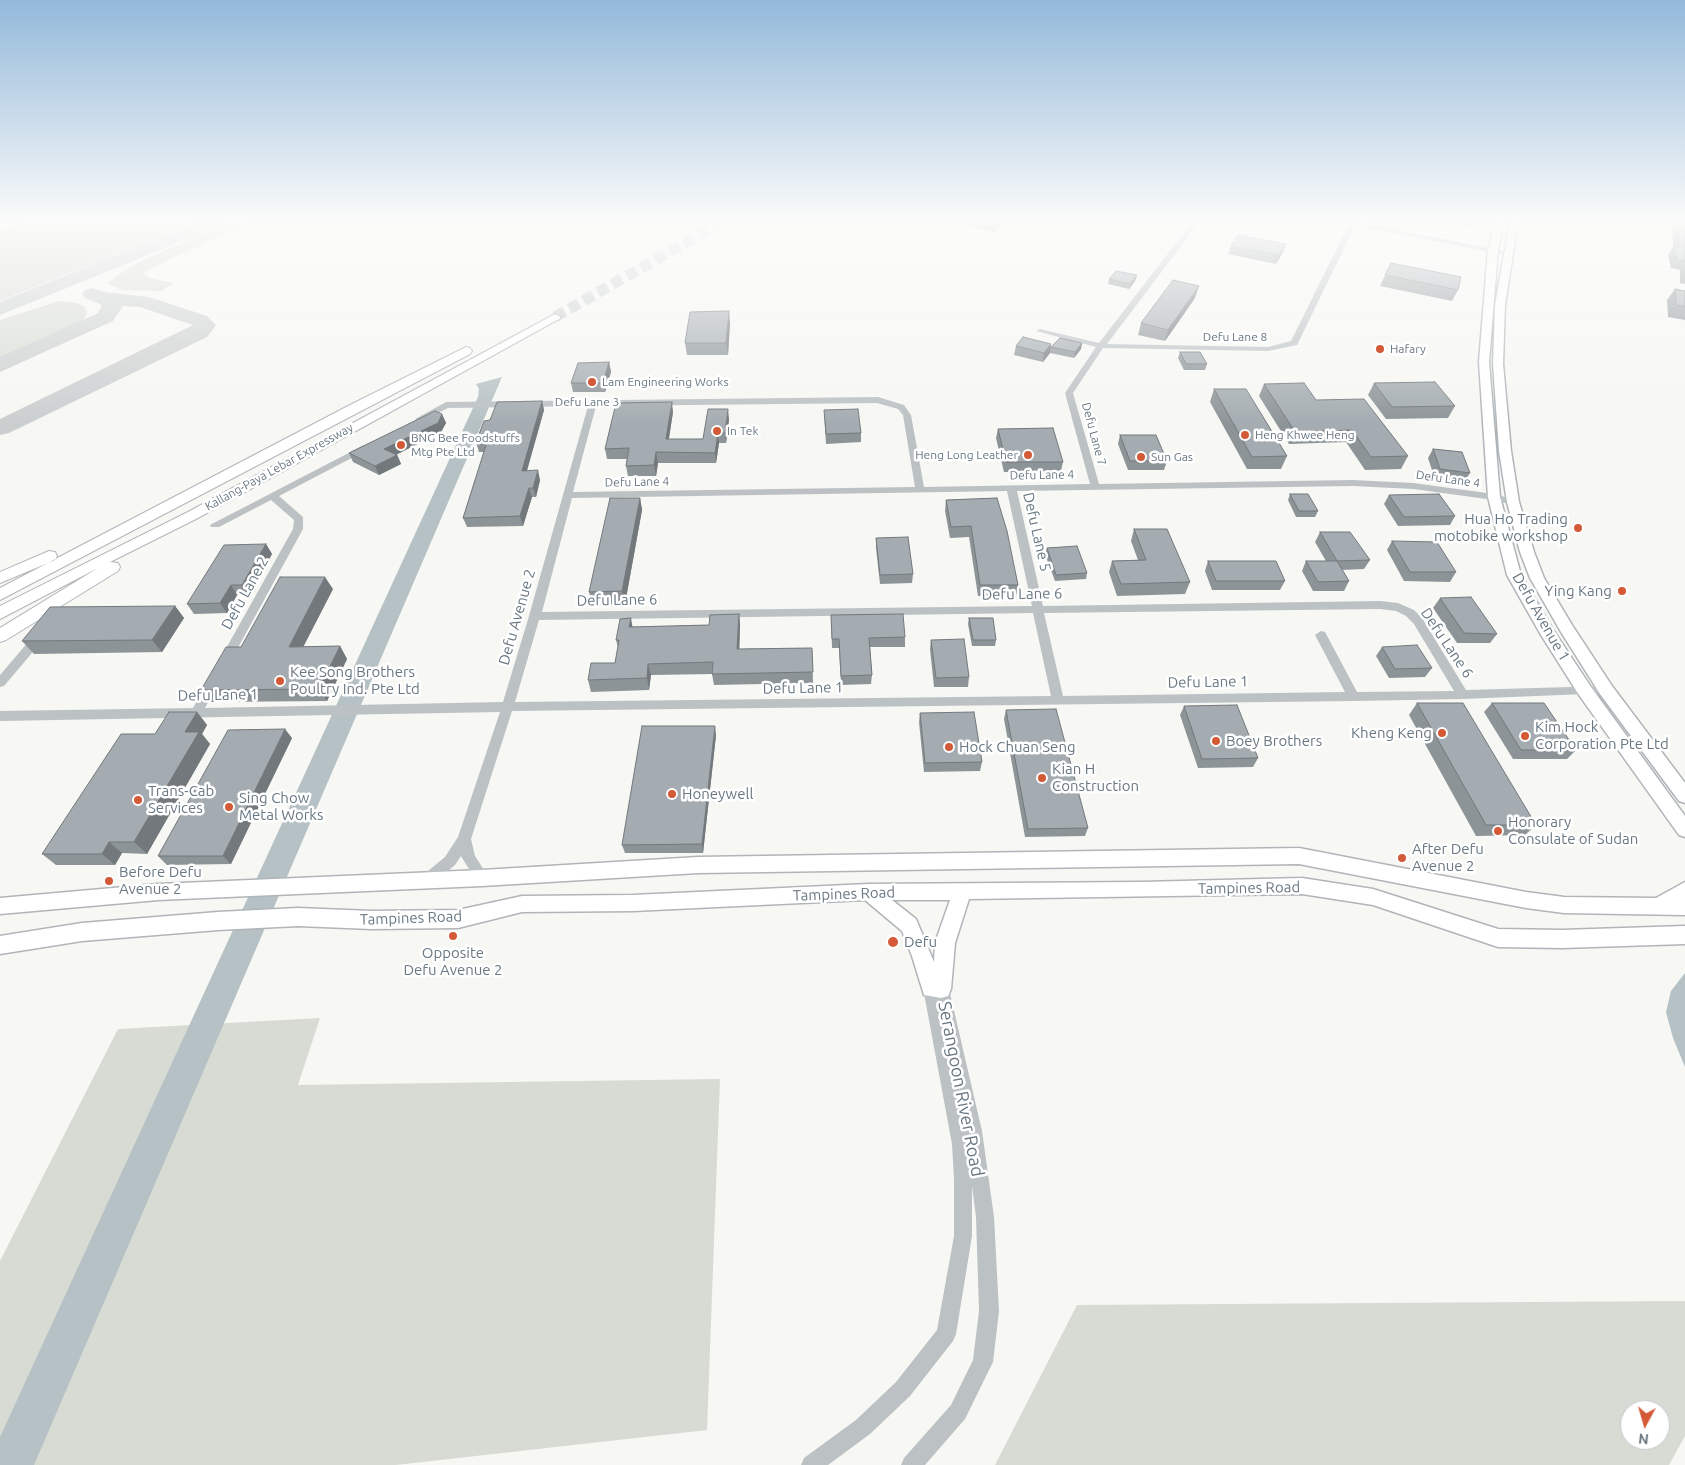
<!DOCTYPE html>
<style>
body{margin:0}
#map{position:relative;width:1685px;height:1465px;overflow:hidden;background:#f7f7f4;font-family:Ubuntu,sans-serif}
canvas{display:block}
.north{position:absolute;left:1620px;top:1400px;width:50px;height:50px;box-sizing:border-box;background:#fff;border:1px solid #c3c9cd;border-radius:50%;rotate:186deg;font-size:14px;font-weight:700;line-height:20px;text-align:center;color:#697883}
.north::after{content:'';display:block;margin:auto;width:18px;height:22px;background:#d45937;clip-path:polygon(50% 0,100% 100%,50% 72%,0 100%)}
</style>
<div id="map">
<canvas width="1685" height="1465"></canvas>
<div class="north">N</div>
</div>
<script>
const ctx = document.querySelector('canvas').getContext('2d');
ctx.lineJoin = 'round';
function paint(path, color) {
  ctx.fillStyle = color;
  ctx.fill(path, 'evenodd');
}
function toPath(rows) {
  const path = new Path2D();
  for (const r of rows) {
    path.moveTo(r[0], r[1]);
    for (let i = 2; i < r.length; i += 2) path.lineTo(r[i], r[i + 1]);
  }
  return path;
}
function strokePath(path, color, width, dash) {
  ctx.strokeStyle = color;
  ctx.lineWidth = width;
  ctx.lineCap = dash ? 'butt' : 'round';
  ctx.setLineDash(dash || []);
  ctx.stroke(path);
}
function write(font, color, halo, rows, align = 'center') {
  ctx.font = font + ' Ubuntu,sans-serif';
  ctx.lineWidth = 5;
  ctx.setLineDash([]);
  ctx.textBaseline = 'middle';
  ctx.strokeStyle = halo;
  ctx.fillStyle = color;
  for (const [text, x, y, turn = 0] of rows) {
    ctx.save();
    ctx.translate(x, y);
    ctx.rotate((+turn || 0) * Math.PI / 180);
    ctx.textAlign = isNaN(turn) ? turn : align;
    if (halo) ctx.strokeText(text, 0, 0);
    ctx.fillText(text, 0, 0);
    ctx.restore();
  }
}
paint(toPath([
 [26,221,199,221,0,301,0,231],
 [235,221,257,221,170,259,143,273,149,278,174,283,161,291,122,290,107,283,128,268,155,254],
 [59,301,77,303,84,306,87,312,84,319,65,330,0,358,0,320],
 [320,1018,298,1085,720,1079,707,1430,396,1465,0,1465,0,1261,118,1029],
 [1685,1301,1685,1436,1669,1465,995,1465,1077,1305],
 [1630,1410,1660,1410,1660,1440,1630,1440]
]), '#d7dbd4');
paint(toPath([
 [502,377,34,1465,0,1465,0,1437,478,397,479,389,476,384],
 [1685,973,1685,1067,1673,1038,1666,1012,1671,991]
]), '#b5c1c4');
paint(toPath([
 [200,221,225,221,222,225,0,315,0,302,200,221],
 [92,288,105,292,149,297,207,316,216,325,207,337,9,433,0,435,0,419,193,325,140,307,123,306,113,321,0,372,0,357,98,313,102,305,85,298,82,294,85,290,92,288]
]), '#cbcecf');
strokePath(toPath([
 [555,317,724,221]
]), '#ccd1d2', 11, [11, 5.5]);
const major = toPath([
 [1496,221,1504,221,1498,250,1489,362,1500,497,1521,575,1552,628,1591,687,1685,816,1685,837,1679,835,1579,695,1541,635,1507,575,1488,497,1479,362,1488,250,1496,221],
 [1510,221,1518,221,1505,305,1503,364,1511,451,1519,502,1534,552,1544,578,1572,625,1612,686,1685,783,1685,803,1679,801,1600,694,1561,632,1530,578,1520,552,1507,502,1499,451,1493,364,1495,305,1510,221],
 [1299,848,1526,892,1564,897,1656,898,1685,882,1685,915,1564,913,1526,908,1299,864,698,873,482,886,158,900,0,914,0,898,158,884,482,870,698,857,1299,848],
 [1302,878,1373,889,1498,929,1562,930,1685,926,1685,944,1562,948,1498,947,1373,905,1302,894,969,899,955,943,951,989,948,996,941,998,924,995,912,956,902,931,865,900,633,911,522,912,458,928,372,929,298,926,218,930,82,941,0,954,0,936,82,923,218,912,298,908,372,911,458,910,522,896,633,895,868,884,1141,882,1302,878],
 [892,900,950,900,935,943,934,962,916,919,892,900]
]);
const highway = toPath([
 [555,314,561,317,559,319,198,518,110,562,118,563,120,567,118,571,6,640,0,642,0,628,98,568,0,619,0,606,188,512,555,314],
 [466,347,470,348,472,351,470,354,0,600,0,588,350,405,466,347],
 [49,551,55,552,57,556,55,560,0,583,0,572,49,551]
]);
strokePath(major, '#b0b5b9', 3);
strokePath(highway, '#b2b6b9', 2);
paint(toPath([
 [1193,221,1200,221,1107,344,1268,347,1291,341,1349,224,1339,221,1354,221,1512,253,1508,255,1355,226,1297,345,1268,351,1103,348,1073,393,1099,484,1353,480,1413,483,1494,494,1516,500,1518,502,1513,505,1494,500,1413,489,1353,486,1017,491,1043,606,1380,601,1398,603,1414,610,1422,618,1466,690,1606,686,1612,690,1610,693,1463,699,1354,701,512,711,471,839,475,856,489,878,487,882,482,884,477,882,461,856,455,865,432,884,427,886,422,884,420,880,422,876,445,857,458,837,500,712,0,721,0,711,193,708,210,677,214,676,220,680,205,708,503,702,529,616,588,406,448,408,422,421,419,422,415,419,446,402,878,397,904,405,911,415,924,487,1090,484,1065,393,1096,347,1036,331,1040,329,1099,343,1193,221],
 [877,403,898,409,903,415,915,487,573,492,596,406,877,403],
 [1007,491,1032,606,542,612,572,498,1007,491],
 [1380,609,1396,611,1406,616,1414,624,1454,691,1357,692,1325,632,1321,631,1315,635,1345,692,1063,696,1044,613,1380,609],
 [1033,613,1051,696,515,702,539,620,1033,613],
 [364,445,367,446,367,450,279,496,303,517,303,529,229,664,221,664,219,661,293,529,294,520,271,500,219,527,211,527,210,525,364,445],
 [39,633,45,637,43,640,4,686,0,687,0,675,35,634,39,633],
 [931,981,946,984,949,989,982,1131,994,1217,999,1311,993,1362,965,1419,925,1465,901,1465,904,1458,951,1405,973,1360,979,1311,976,1217,972,1186,972,1236,956,1334,953,1341,910,1396,870,1434,828,1465,801,1465,804,1458,856,1420,896,1382,937,1330,954,1236,954,1179,952,1144,923,988,926,983,931,981]
]), '#bcc1c4');
paint(major, '#fff');
paint(highway, '#fff');
paint(toPath([
 [965,221,1006,221,994,232,965,225],
 [1438,221,1473,221,1470,227],
 [1675,221,1685,221,1685,284,1680,283,1680,270,1671,268,1668,255,1673,247,1672,225],
 [1286,244,1283,252,1276,264,1228,254,1231,246],
 [1391,263,1458,290,1452,301,1380,286],
 [1137,275,1135,281,1129,289,1108,284,1109,279],
 [1675,289,1685,291,1685,325,1685,320,1668,317,1667,300],
 [1195,298,1165,341,1138,335,1141,323],
 [730,323,728,355,687,355,685,343],
 [1082,343,1081,349,1074,358,1050,353,1043,362,1014,355,1016,346,1051,344,1051,347],
 [1180,352,1207,364,1205,370,1184,370,1178,358],
 [609,362,611,372,605,392,573,392,571,383],
 [1374,383,1455,406,1448,418,1386,419,1368,395],
 [1264,384,1316,400,1408,456,1401,469,1365,470,1346,442,1289,444,1259,396],
 [1214,389,1287,456,1281,469,1247,469,1210,402],
 [542,401,544,410,527,471,540,480,536,497,532,497,523,526,467,527,463,518,484,452,479,452,476,442,490,420],
 [824,410,861,433,861,442,826,444],
 [673,412,669,439,703,439,729,419,726,443,719,443,716,463,658,463,656,476,628,476,626,466,627,459,607,459,605,449],
 [442,414,446,423,441,432,397,454,401,464,379,475,353,462,349,453],
 [998,429,1063,462,1061,471,1004,472,996,438],
 [1120,435,1167,461,1164,470,1128,470,1118,444],
 [1433,449,1470,473,1464,482,1435,479,1428,458],
 [1290,494,1318,511,1315,517,1296,517,1288,500],
 [1389,495,1455,516,1450,525,1398,526,1384,504],
 [640,498,642,510,625,604,593,605,589,592],
 [997,498,1018,585,1016,596,978,596,969,537,950,538,945,511,946,500],
 [1134,529,1190,582,1185,594,1117,596,1109,572,1112,561,1138,560,1131,541],
 [1320,532,1370,560,1364,569,1342,570,1349,581,1344,591,1313,591,1302,571,1306,561,1326,561,1315,542],
 [876,538,913,574,912,583,880,584,876,548],
 [1392,541,1456,572,1450,582,1404,581,1387,550],
 [266,544,272,554,249,595,237,595,227,613,194,614,187,604],
 [1047,548,1087,573,1086,579,1055,581,1045,554],
 [1208,561,1285,581,1280,590,1212,590,1205,571],
 [333,589,303,647,340,646,347,659,327,701,211,702,201,690,241,647],
 [1440,598,1497,634,1490,643,1457,643,1433,608],
 [175,606,184,618,162,652,34,654,22,641],
 [739,614,740,625,739,649,812,648,813,683,714,685,712,674,651,675,649,690,591,692,588,680,615,663,618,647,616,640,633,627,709,625],
 [831,615,905,637,905,647,870,647,872,675,871,684,841,685,839,648,832,648],
 [969,618,996,640,995,646,972,646,968,624],
 [931,640,969,677,968,687,934,687,930,649],
 [1382,647,1432,668,1425,677,1389,678,1376,656],
 [1417,703,1536,825,1525,835,1476,836,1409,715],
 [1492,703,1576,750,1567,759,1513,759,1484,712],
 [1184,706,1258,758,1253,767,1198,768,1180,715],
 [1006,710,1088,828,1085,836,1025,837,1004,719],
 [197,712,207,725,202,734,210,744,147,854,122,853,115,865,56,865,42,854,155,734],
 [920,713,982,762,980,771,924,772,919,722],
 [716,735,703,853,625,853,622,845],
 [292,738,231,864,167,865,158,856]
]), '#8d9498');
paint(toPath([
 [996,221,1006,221,994,232],
 [1286,244,1283,252,1276,264,1279,255],
 [1137,275,1135,281,1129,289,1130,284],
 [1199,286,1195,298,1165,341,1168,330],
 [729,311,730,323,728,355,726,343],
 [1082,343,1081,349,1074,358,1075,352],
 [1051,344,1050,353,1043,362,1044,353],
 [609,362,611,372,605,392,603,383],
 [542,401,544,410,524,480,522,471],
 [672,402,673,412,667,449,666,439],
 [728,409,729,419,726,443,725,433],
 [442,414,446,423,441,432,388,459,384,449],
 [718,433,719,443,716,463,715,453],
 [656,452,658,463,656,476,654,465],
 [397,455,401,464,379,475,375,466],
 [538,470,540,480,536,497,533,488],
 [529,488,532,497,523,526,520,516],
 [640,498,642,510,625,604,622,591],
 [266,544,272,554,249,595,242,585],
 [325,577,333,589,297,659,289,647],
 [231,585,237,595,227,613,220,603],
 [175,606,184,618,162,652,152,640],
 [739,614,740,625,739,661,737,649],
 [631,618,633,630,629,627],
 [340,646,347,659,327,701,319,689],
 [648,664,651,675,649,690,647,678],
 [197,712,207,725,202,734,210,744,147,854,134,842,185,732],
 [715,726,716,735,703,853,702,844],
 [285,729,292,738,231,864,223,856],
 [109,842,122,853,115,865,102,854]
]), '#73787c');
const building = toPath([
 [1678,221,1685,221,1685,261,1677,260,1673,247,1679,248,1678,221],
 [1238,235,1286,244,1279,255,1231,246,1238,235],
 [1391,263,1461,277,1458,290,1385,275,1391,263],
 [1116,271,1137,275,1130,284,1109,279,1116,271],
 [1173,280,1199,286,1168,330,1141,323,1173,280],
 [1675,289,1685,291,1685,307,1676,305,1675,289],
 [729,311,726,343,685,343,690,312,729,311],
 [1023,337,1051,344,1044,353,1016,346,1023,337],
 [1060,338,1082,343,1075,352,1051,347,1060,338],
 [1180,352,1200,352,1207,364,1186,364,1180,352],
 [609,362,603,383,571,383,578,363,609,362],
 [1435,382,1455,406,1392,407,1374,383,1435,382],
 [1304,383,1316,400,1364,399,1408,456,1371,457,1352,430,1295,432,1264,384,1304,383],
 [1214,389,1246,389,1287,456,1252,457,1214,389],
 [542,401,522,471,538,470,533,488,529,488,520,516,463,518,487,442,476,442,484,421,490,420,497,402,542,401],
 [672,402,666,439,703,439,708,409,728,409,725,433,718,433,715,453,656,452,654,465,626,466,629,448,605,449,616,403,672,402],
 [858,409,861,433,826,434,824,410,858,409],
 [435,411,442,414,438,423,384,449,397,455,375,466,349,453,435,411],
 [1053,428,1063,462,1006,462,998,429,1053,428],
 [1120,435,1156,435,1167,461,1130,461,1120,435],
 [1433,449,1462,452,1470,473,1440,469,1433,449],
 [1290,494,1308,494,1318,511,1299,511,1290,494],
 [1439,494,1455,516,1404,517,1389,495,1439,494],
 [610,498,640,498,622,591,589,592,610,498],
 [997,498,1007,531,1018,585,980,585,971,526,951,527,946,500,997,498],
 [1134,529,1167,529,1190,582,1121,584,1112,561,1146,560,1134,529],
 [1320,532,1350,532,1370,560,1337,561,1320,532],
 [908,537,913,574,880,575,876,538,908,537],
 [1392,541,1437,542,1456,572,1410,572,1392,541],
 [266,544,242,585,231,585,220,603,187,604,224,545,266,544],
 [1077,546,1087,573,1056,575,1047,548,1077,546],
 [1208,561,1276,561,1285,581,1216,581,1208,561],
 [1306,561,1337,561,1349,581,1318,582,1306,561],
 [280,577,325,577,289,647,340,646,319,689,201,690,226,647,241,647,280,577],
 [1471,597,1497,634,1464,633,1440,598,1471,597],
 [175,606,152,640,22,641,50,607,175,606],
 [739,614,737,649,812,648,813,672,712,674,713,662,648,664,647,678,588,680,591,663,615,663,619,640,616,640,620,619,631,618,629,627,709,625,710,615,739,614],
 [903,614,905,637,869,638,872,675,841,676,839,639,832,639,831,615,903,614],
 [969,618,993,618,996,640,973,640,969,618],
 [964,639,969,677,936,678,931,640,964,639],
 [1417,645,1432,668,1395,669,1382,647,1417,645],
 [1417,703,1463,703,1536,825,1486,825,1417,703],
 [1492,703,1544,703,1576,750,1521,750,1492,703],
 [1237,705,1258,758,1202,759,1184,706,1237,705],
 [1056,709,1088,828,1028,829,1006,710,1056,709],
 [169,712,197,712,185,732,199,732,134,842,109,842,102,854,42,854,121,734,155,734,169,712],
 [974,712,982,762,925,763,920,713,974,712],
 [642,726,715,726,702,844,622,845,642,726],
 [285,729,223,856,158,856,228,730,285,729]
]);
paint(building, '#a4acb1');
strokePath(building, '#73787c', 1);
const sky = ctx.createLinearGradient(0, 0, 0, 426);
sky.addColorStop(0, '#93b9da');
sky.addColorStop(0.52, '#fbfbfa');
sky.addColorStop(1, '#fbfbfa00');
ctx.fillStyle = sky;
ctx.fillRect(0, 0, 1685, 426);
for (const [x, y, r, color] of [
 [1380,349,5,"#d45937"],
 [592,382,5,"#d45937"],
 [717,431,5,"#d45937"],
 [1245,435,5,"#d45937"],
 [401,445,5,"#d45937"],
 [1028,455,5,"#d45937"],
 [1141,457,5,"#d45937"],
 [1578,528,5,"#d45937"],
 [1622,591,5,"#d45937"],
 [280,681,5,"#d45937"],
 [1442,733,5,"#d45937"],
 [1525,736,5,"#d45937"],
 [1216,741,5,"#d45937"],
 [949,747,5,"#d45937"],
 [1042,778,5,"#d45937"],
 [672,794,5,"#d45937"],
 [138,800,5,"#d45937"],
 [229,807,5,"#d45937"],
 [1498,831,5,"#d45937"],
 [1402,858,5,"#d45937"],
 [109,881,5,"#d45937"],
 [453,936,5,"#d45937"],
 [893,942,6,"#d45937"]
]) {
  const dot = new Path2D();
  dot.arc(x, y, r, 0, 2 * Math.PI);
  ctx.fillStyle = color;
  ctx.fill(dot);
  strokePath(dot, '#fff', 2);
}
write('12px', '#697883', '#fff', [
 ["Defu Lane 8",1235,337],
 ["Defu Lane 3",587,402],
 ["Defu Lane 7",1094,434,75],
 ["Kallang-Paya Lebar Expressway",279,467,-29],
 ["Defu Lane 4",1042,475,-1],
 ["Defu Lane 4",1448,479,8],
 ["Defu Lane 4",637,482,-1]
]);
write('12px', '#697883', '#fff', [
 ["Hafary",1390,349],
 ["Lam Engineering Works",602,382],
 ["In Tek",727,431],
 ["Heng Khwee Heng",1255,435],
 ["BNG Bee Foodstuffs",411,438],
 ["Mtg Pte Ltd",411,452],
 ["Heng Long Leather",1018,455,"right"],
 ["Sun Gas",1151,457]
], 'left');
write('15px', '#697883', '#fff', [
 ["Hua Ho Trading",1568,519,"right"],
 ["motobike workshop",1568,536,"right"],
 ["Ying Kang",1612,591,"right"],
 ["Kee Song Brothers",290,672],
 ["Poultry Ind. Pte Ltd",290,689],
 ["Kim Hock",1535,727],
 ["Corporation Pte Ltd",1535,744],
 ["Kheng Keng",1432,733,"right"],
 ["Boey Brothers",1226,741],
 ["Hock Chuan Seng",959,747],
 ["Kian H",1052,769],
 ["Construction",1052,786],
 ["Trans-Cab",148,791],
 ["Services",148,808],
 ["Honeywell",682,794],
 ["Sing Chow",239,798],
 ["Metal Works",239,815],
 ["Honorary",1508,822],
 ["Consulate of Sudan",1508,839],
 ["After Defu",1412,849],
 ["Avenue 2",1412,866],
 ["Before Defu",119,872],
 ["Avenue 2",119,889],
 ["Defu",904,942],
 ["Opposite",453,953,"center"],
 ["Defu Avenue 2",453,970,"center"]
], 'left');
write('15px', '#697883', '#fff', [
 ["Defu Lane 5",1037,532,77],
 ["Defu Lane 2",245,593,-61],
 ["Defu Lane 6",1022,594,-1],
 ["Defu Lane 6",617,600,-1],
 ["Defu Avenue 2",517,617,-74],
 ["Defu Avenue 1",1541,617,60],
 ["Defu Lane 6",1447,643,56],
 ["Defu Lane 1",1208,682,-1],
 ["Defu Lane 1",803,688,-1],
 ["Defu Lane 1",218,695,-1],
 ["Tampines Road",1249,888,-1],
 ["Tampines Road",844,894,-2],
 ["Tampines Road",411,918,-2]
]);
write('18px', '#697883', '#fff', [
 ["Serangoon River Road",961,1089,79]
]);
</script>
